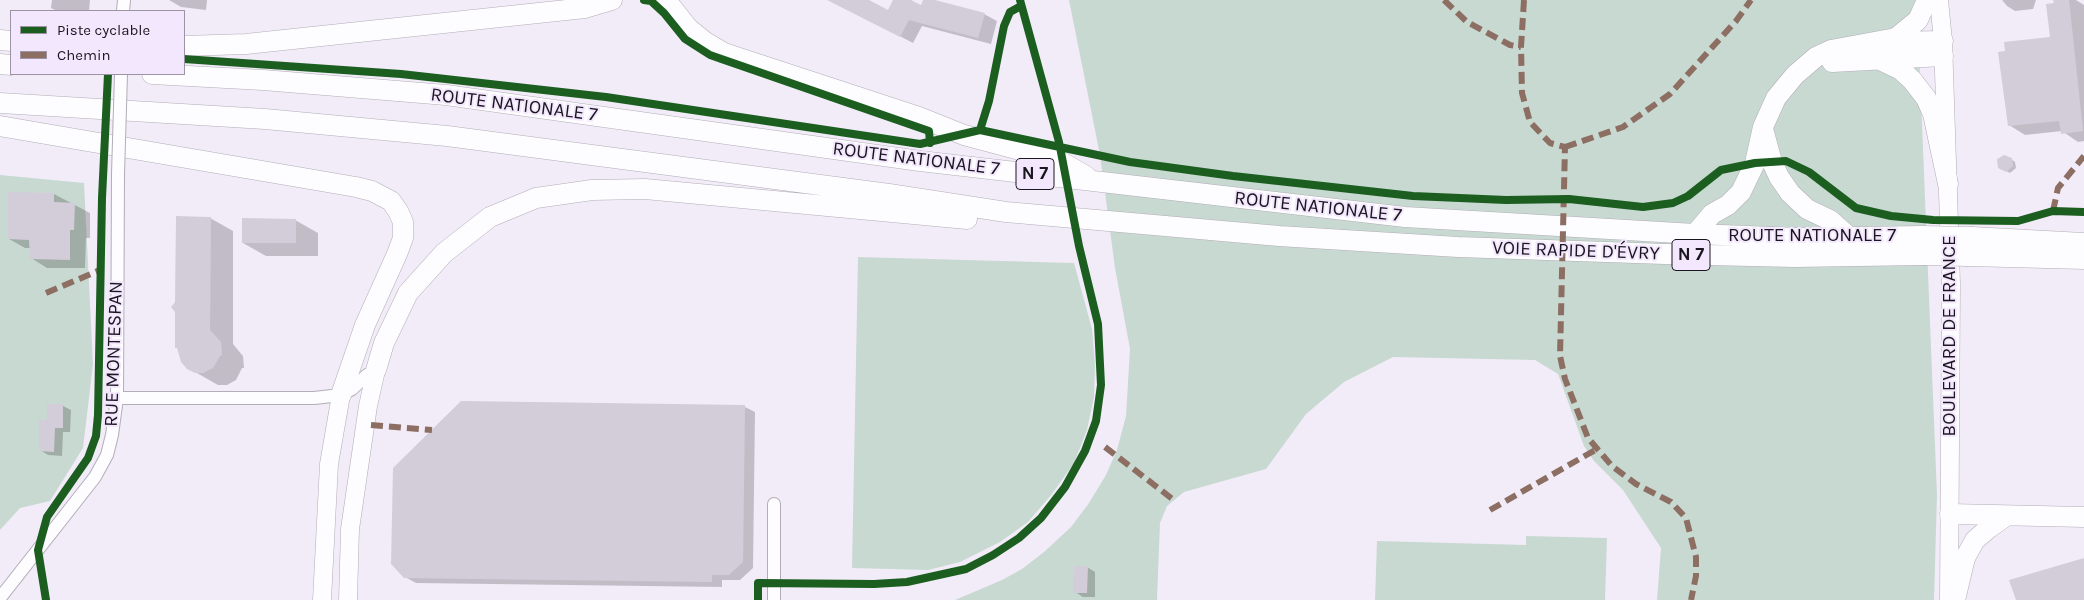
<!DOCTYPE html>
<meta charset="utf-8">
<style>
body{margin:0}
#map{position:relative;width:2084px;height:600px;overflow:hidden;background:#f2ecf8;font-family:Karla,sans-serif}
canvas{display:block}
.legend{position:absolute;left:10px;top:10px;width:175px;height:65px;box-sizing:border-box;background:#f3e7fd;border:1px solid #9c93a4;margin:0;padding:6px 9px;list-style:none;font-size:15px;color:#1a151f}
.legend li{display:flex;align-items:center;gap:10px;height:25px}
.legend b{width:25px;border:1px solid #9c93a4}
</style>
<div id="map">
<canvas width="2084" height="600"></canvas>
<ul class="legend">
<li><b style="height:6px;background:#1b5e20"></b>Piste cyclable</li>
<li><b style="height:6px;background:#8d6e63"></b>Chemin</li>
</ul>
</div>
<script>
const ctx = document.querySelector('canvas').getContext('2d');
ctx.lineJoin = 'round';
function paint(path, color) {
  ctx.fillStyle = color;
  ctx.fill(path, 'evenodd');
}
function toPath(rows) {
  const path = new Path2D();
  for (const r of rows) {
    path.moveTo(r[0], r[1]);
    for (let i = 2; i < r.length; i += 2) path.lineTo(r[i], r[i + 1]);
  }
  return path;
}
function strokePath(path, color, width, dash) {
  ctx.strokeStyle = color;
  ctx.lineWidth = width;
  ctx.lineCap = dash ? 'butt' : 'round';
  ctx.setLineDash(dash || []);
  ctx.stroke(path);
}
function write(font, color, halo, rows, align = 'center') {
  ctx.font = font + ' Karla,sans-serif';
  ctx.lineWidth = 4;
  ctx.setLineDash([]);
  ctx.textBaseline = 'middle';
  ctx.strokeStyle = halo;
  ctx.fillStyle = color;
  for (const [text, x, y, turn = 0] of rows) {
    ctx.save();
    ctx.translate(x, y);
    ctx.rotate((+turn || 0) * Math.PI / 180);
    ctx.textAlign = isNaN(turn) ? turn : align;
    if (halo) ctx.strokeText(text, 0, 0);
    ctx.fillText(text, 0, 0);
    ctx.restore();
  }
}
paint(toPath([
 [1069,0,1917,0,1937,495,1934,600,1657,600,1661,548,1623,490,1594,461,1584,446,1558,374,1535,360,1393,357,1344,382,1306,414,1266,469,1184,492,1167,506,1160,523,1157,600,955,600,1002,580,1022,569,1044,552,1071,527,1089,503,1106,475,1117,450,1126,416,1130,349,1115,268,1100,155],
 [0,175,84,183,93,364,83,448,50,501,20,508,0,530],
 [858,257,1074,263,1092,329,1095,365,1094,397,1087,430,1074,463,1052,494,1028,522,1000,542,960,562,928,570,852,568],
 [1526,536,1607,538,1605,600,1375,600,1377,541,1526,545]
]), '#c8d9d1');
paint(toPath([
 [52,0,90,0,89,11,57,11,51,8],
 [169,0,207,0,206,10,181,7],
 [830,0,866,0,888,11,894,0,908,0,922,7,924,0,930,0,984,14,997,21,991,44,922,26,913,43],
 [2002,0,2036,0,2033,9,2015,11,2007,6],
 [2055,0,2076,0,2084,5,2084,141,2078,142,2062,131,2025,135,2009,125,2051,38],
 [2011,159,2015,162,2016,168,2010,173,1999,167],
 [54,194,90,213,90,238,86,238,85,268,47,268,31,258,30,248,25,248,9,239],
 [210,218,233,231,233,344,243,356,244,368,242,368,236,380,227,385,218,385,195,372],
 [295,220,318,233,318,256,266,256,243,243],
 [49,405,63,406,71,410,70,432,63,432,62,456,48,455,40,450,48,421],
 [745,407,755,412,753,568,740,580,722,580,722,587,416,583,405,577],
 [1087,567,1095,572,1095,597,1083,597,1075,592]
]), '#0003');
paint(toPath([
 [827,0,869,0,888,10,893,0,911,0,921,5,923,0,935,0,985,13,978,38,909,20,900,37],
 [2053,0,2069,0,2083,131,2061,134,2059,121,2008,126,1998,52,2005,51,2004,42,2050,37,2046,4,2054,3],
 [2004,155,2012,158,2013,166,2006,172,1998,168,1997,159],
 [8,192,54,193,54,202,75,203,74,230,70,230,70,260,30,259,29,240,8,239],
 [176,216,211,217,210,330,221,342,222,355,220,356,213,368,203,373,195,373,187,369,181,362,177,348,175,348,175,312,171,307,175,302],
 [242,218,296,219,296,243,242,243],
 [461,401,745,405,743,562,729,575,712,575,712,582,404,578,391,564,393,468],
 [47,404,63,404,63,428,55,428,54,452,39,451,39,420,47,420],
 [2084,558,2084,600,2016,600,2009,580],
 [1074,566,1088,566,1087,593,1073,593]
]), '#d3cdd9');
const minor = toPath([
 [123,11,124,0],
 [117,398,314,398,341,395,352,389,367,375,376,370],
 [774,504,774,600],
 [0,598,95,477,107,455,112,435,117,398,118,174]
]);
const secondary = toPath([
 [1939,0,1943,41,1951,284,1949,600],
 [322,600,329,464,341,395],
 [348,600,350,529,368,406,376,370]
]);
const primary = toPath([
 [666,0,688,28,704,41,724,53,919,117,964,135,1058,160,1086,176],
 [0,40,11,41],
 [1889,42,1943,41],
 [184,46,246,44,585,8,612,0],
 [1876,58,1901,70,1912,80,1926,98,1933,114,1948,184],
 [1832,62,1943,56],
 [0,64,11,65],
 [152,74,263,80,446,95,920,161,1405,217,1695,234,1797,238,1921,236],
 [0,103,265,119,447,136,889,194,1006,212,1279,236,1458,247,1665,254,1794,257,1923,255],
 [0,126,356,187,372,191,391,201,398,211,403,222,403,238,397,254,365,325,341,395],
 [1763,129,1772,162,1779,177,1790,193,1807,209,1830,220,1849,237],
 [1695,234,1712,214,1728,205,1741,192,1755,163,1763,127,1776,98,1795,75,1816,57,1831,50,1896,38,1918,20,1927,0],
 [1972,237,2084,243],
 [1968,256,2084,259],
 [376,370,384,343,408,293,444,253,490,217,536,198,592,190,645,189,967,219],
 [1950,514,2084,517],
 [1955,600,1965,558,1975,540,1989,528,2006,516]
]);
strokePath(minor, '#b2adb7', 14);
strokePath(secondary, '#b2adb7', 19);
strokePath(primary, '#b2adb7', 21);
strokePath(minor, '#fdfcfe', 12);
strokePath(secondary, '#fdfcfe', 18);
strokePath(primary, '#fdfcfe', 20);
const minorBridge = toPath([
 [118,174,121,74]
]);
const primaryBridge = toPath([
 [1921,236,1972,237],
 [1923,255,1968,256]
]);
strokePath(minorBridge, '#b2adb7', 14, []);
strokePath(primaryBridge, '#b2adb7', 21, []);
strokePath(minorBridge, '#fdfcfe', 12);
strokePath(primaryBridge, '#fdfcfe', 20);
strokePath(toPath([
 [1444,0,1467,22,1510,45,1521,47],
 [1524,0,1521,47,1522,93,1530,122,1550,143,1565,147,1560,356,1565,379,1588,438,1612,466,1636,484,1671,502,1686,518,1696,557,1696,576,1691,600],
 [1565,147,1623,127,1670,94,1736,21,1751,0],
 [2053,211,2058,188,2084,156],
 [46,293,100,270],
 [371,425,432,430],
 [1105,447,1175,501],
 [1490,510,1597,449]
]), '#8d6e63', 6, [12, 6]);
strokePath(toPath([
 [644,0,651,1,664,13,685,39,710,55,929,131,930,143],
 [184,59,401,74,606,97,920,144,980,130,1130,162,1233,176,1413,196,1506,200,1569,199,1643,207,1673,203,1688,196,1721,170,1755,163,1786,161,1809,172,1856,208,1891,216,1933,220,2018,221,2053,211,2084,212],
 [980,130,989,101,1004,26,1010,12,1021,6],
 [46,600,38,550,47,517,88,458,96,436,98,415,102,198,108,74],
 [758,600,758,583,874,584,907,582,966,569,993,555,1019,538,1041,518,1065,487,1085,451,1096,421,1101,385,1098,324,1079,246,1059,142,1020,0]
]), '#1b5e20', 8);
for (const [x, y, w] of [
 [1035,174,38],
 [1691,255,38]
]) {
  const box = new Path2D();
  box.roundRect(x - w / 2, y - 15.5, w, 31, 4);
  ctx.fillStyle = '#f3e7fd';
  ctx.fill(box);
  strokePath(box, '#1a151f', 1);
}
write('bold 18px', '#1a151f', null, [
 ["N 7",1035,174],
 ["N 7",1691,255]
]);
write('19px', '#1a151f', '#f3e7fd', [
 ["ROUTE NATIONALE 7",514,105,7],
 ["ROUTE NATIONALE 7",916,159,7],
 ["ROUTE NATIONALE 7",1318,207,6],
 ["ROUTE NATIONALE 7",1812,236],
 ["VOIE RAPIDE D'ÉVRY",1576,251,2],
 ["BOULEVARD DE FRANCE",1950,336,-90],
 ["RUE MONTESPAN",114,354,-88]
]);
</script>
